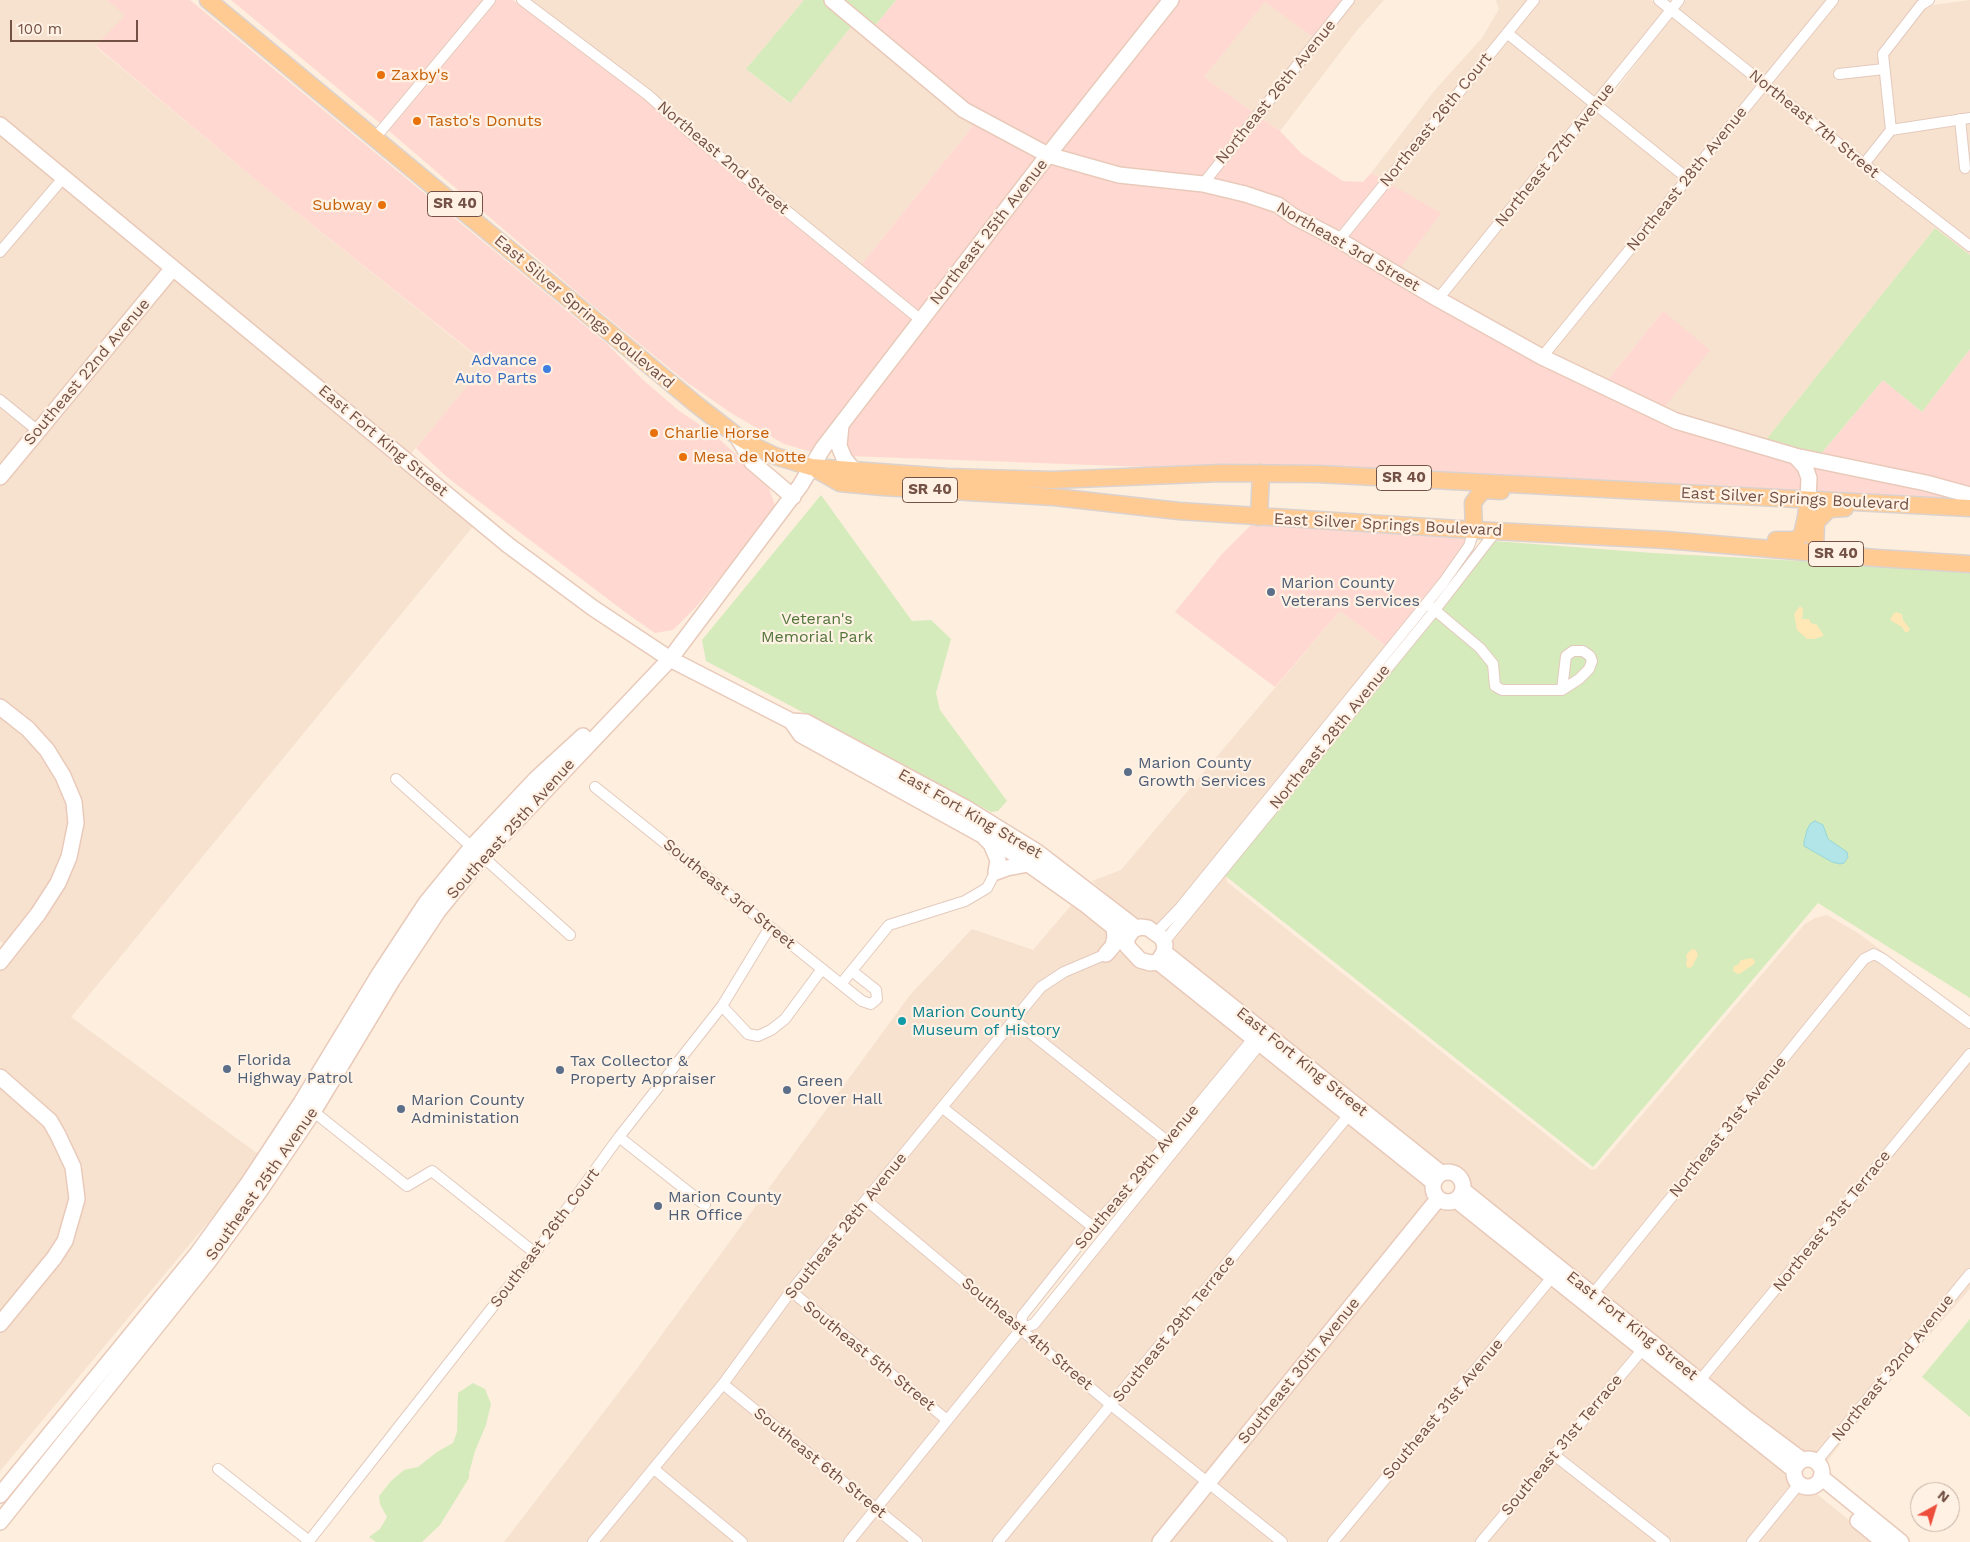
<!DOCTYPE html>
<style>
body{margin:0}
#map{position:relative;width:1970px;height:1542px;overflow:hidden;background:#fdeede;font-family:"Work Sans",sans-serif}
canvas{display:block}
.north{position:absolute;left:1910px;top:1482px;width:50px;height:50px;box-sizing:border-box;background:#fff2e5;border:1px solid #c7b2a5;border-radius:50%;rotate:39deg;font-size:14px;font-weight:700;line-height:20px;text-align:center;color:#745145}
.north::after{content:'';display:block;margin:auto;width:18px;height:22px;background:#ee4f3c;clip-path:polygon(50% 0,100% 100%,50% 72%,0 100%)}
.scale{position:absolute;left:10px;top:20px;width:128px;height:22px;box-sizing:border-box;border:2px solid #745145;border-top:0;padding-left:6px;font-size:15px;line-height:18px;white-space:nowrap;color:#745145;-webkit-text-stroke:4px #fff2e5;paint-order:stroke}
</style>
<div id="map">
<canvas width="1970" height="1542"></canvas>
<div class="north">N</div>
<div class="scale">100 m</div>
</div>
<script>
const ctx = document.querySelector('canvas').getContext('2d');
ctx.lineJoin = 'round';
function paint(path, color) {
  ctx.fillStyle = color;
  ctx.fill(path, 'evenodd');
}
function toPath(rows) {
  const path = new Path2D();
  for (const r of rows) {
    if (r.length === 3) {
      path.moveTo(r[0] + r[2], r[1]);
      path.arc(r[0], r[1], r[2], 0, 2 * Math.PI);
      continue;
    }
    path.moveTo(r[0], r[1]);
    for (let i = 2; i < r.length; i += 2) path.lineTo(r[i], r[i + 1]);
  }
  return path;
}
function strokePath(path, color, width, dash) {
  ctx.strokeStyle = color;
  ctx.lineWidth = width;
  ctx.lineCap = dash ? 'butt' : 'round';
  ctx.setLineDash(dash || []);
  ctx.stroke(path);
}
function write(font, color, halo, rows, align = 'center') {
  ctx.font = font + ' "Work Sans",sans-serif';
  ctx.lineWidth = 4.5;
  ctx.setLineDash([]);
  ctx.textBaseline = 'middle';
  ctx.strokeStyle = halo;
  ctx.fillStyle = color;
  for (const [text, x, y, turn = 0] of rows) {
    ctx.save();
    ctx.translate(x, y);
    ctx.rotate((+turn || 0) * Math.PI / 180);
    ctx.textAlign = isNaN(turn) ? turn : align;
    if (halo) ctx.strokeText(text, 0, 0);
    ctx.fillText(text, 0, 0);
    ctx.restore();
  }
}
paint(toPath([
 [0,0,107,0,126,15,96,47,262,185,486,364,409,456,0,118],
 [530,0,804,0,746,69,789,103,853,24,976,122,861,265,691,126,651,91],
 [1355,0,1384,0,1358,29,1280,131,1260,117],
 [1496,0,1528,0,1383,179,1371,173,1435,90,1482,38,1499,9],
 [1540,0,1651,0,1665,11,1596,98,1513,32],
 [1685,0,1827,0,1765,77,1678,8],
 [1838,0,1920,0,1883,46,1879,54,1878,65,1834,70,1835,80,1880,74,1886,129,1863,157,1771,83],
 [1970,0,1970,113,1895,125,1888,55,1923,8,1927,6],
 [1265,1,1313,37,1253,112,1204,77],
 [1672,16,1758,85,1687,172,1605,105],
 [1507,39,1590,105,1437,293,1399,270,1390,184],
 [1765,90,1864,170,1970,252,1970,255,1935,228,1765,441,1663,409,1663,311,1606,382,1550,354],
 [1596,111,1681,180,1542,350,1445,298],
 [1970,122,1970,240,1870,163,1893,135,1956,124,1961,173,1970,171,1965,123],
 [0,131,57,178,0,245],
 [64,183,167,269,38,425,0,394,0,259],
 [174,274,475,524,71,1017,258,1154,231,1195,0,1471,0,1331,57,1261,78,1170,3,1073,0,1066,0,968,63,885,78,800,0,701,0,484],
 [0,406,31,432,0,470],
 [1340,611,1386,646,1177,905,1156,927,1141,922,1120,908,1092,881,1121,870],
 [0,713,43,753,69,804,72,823,54,881,7,946,0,941],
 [1226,872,1227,882,1591,1170,1596,1169,1805,924,1815,918,1827,915,1858,933,1970,1017,1878,951,1877,948,1873,948,1592,1288,1468,1184,1461,1171,1445,1167,1169,950,1169,942],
 [1074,902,1110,931,1104,950,1062,968,588,1542,504,1542,636,1370,910,995,972,929,1033,950],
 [1125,951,1155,967,1246,1040,1168,1135,1021,1019,1044,990,1065,976],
 [1874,960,1970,1029,1970,1047,1701,1374,1599,1293,1867,963],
 [1014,1026,1161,1142,1093,1221,949,1107],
 [1260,1051,1342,1117,1111,1399,1030,1330,1037,1327],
 [1970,1061,1970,1267,1815,1457,1803,1455,1707,1380],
 [0,1084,46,1125,69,1169,72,1199,61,1239,0,1317],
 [943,1114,1086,1228,1018,1319,873,1199],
 [1349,1122,1428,1184,1428,1192,1432,1199,1207,1477,1118,1404],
 [1439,1205,1448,1207,1455,1205,1546,1277,1327,1542,1290,1542,1214,1483],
 [867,1207,1015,1330,947,1413,798,1290],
 [1970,1281,1970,1289,1901,1367,1824,1465,1822,1462],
 [1553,1282,1636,1350,1553,1448,1476,1542,1339,1542],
 [792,1298,941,1421,875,1502,729,1383],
 [1022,1336,1105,1406,993,1542,925,1542,882,1507],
 [1643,1356,1789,1473,1793,1484,1747,1542,1673,1542,1560,1453],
 [723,1391,869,1510,843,1542,749,1542,661,1468],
 [1111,1412,1201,1485,1154,1542,1004,1542],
 [1553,1461,1657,1542,1487,1542],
 [654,1475,734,1542,599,1542],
 [1800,1490,1813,1491,1876,1542,1758,1542],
 [1208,1491,1274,1542,1165,1542],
 [876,1515,909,1542,854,1542]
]), '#f7e1cf');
paint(toPath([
 [107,0,190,0,606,343,641,378,678,410,715,435,767,483,775,505,756,534,695,608,673,630,655,633,629,615,448,478,416,448,486,363,262,185,96,46,125,15],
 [231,0,484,0,381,124],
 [496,0,513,0,645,99,914,321,815,453,784,444,731,413,685,381,580,295,388,130],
 [896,0,1166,0,1047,149,967,105,873,28],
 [1177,0,1343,0,1313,37,1265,2,1204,77,1253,112,1201,179,1121,170,1056,152],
 [1260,117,1280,131,1302,154,1343,181,1363,182,1371,173,1383,179,1338,234,1211,181],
 [976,122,1041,157,920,313,861,265],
 [1048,161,1201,188,1275,209,1536,360,1792,460,1801,469,1803,495,1201,469,849,456,843,437,845,425],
 [1390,184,1441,213,1399,270,1346,238],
 [1663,311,1710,350,1663,409,1606,382],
 [1970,349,1970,490,1820,455,1883,380,1922,412],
 [1808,463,1966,499,1963,503,1813,495],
 [1253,523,1467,539,1465,544,1439,580,1386,646,1340,611,1275,687,1175,612,1222,554]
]), '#ffd9d1');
paint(toPath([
 [804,0,825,0,853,24,790,103,746,69],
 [840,0,896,0,873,28],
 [1935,228,1970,255,1970,349,1922,412,1883,380,1820,455,1765,441],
 [821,495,912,621,931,620,951,639,936,693,940,710,1007,801,998,811,991,812,706,661,702,640],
 [1494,541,1653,553,1970,570,1970,998,1818,903,1593,1167,1223,874],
 [1970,1319,1970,1417,1922,1377],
 [473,1383,485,1389,491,1404,486,1425,475,1451,469,1473,469,1478,440,1525,422,1542,376,1542,369,1537,380,1529,387,1517,380,1504,379,1496,391,1481,404,1470,418,1467,437,1452,453,1443,457,1432,458,1393]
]), '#d5ebbc');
paint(toPath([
 [1800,606,1803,609,1802,619,1809,619,1811,623,1817,625,1823,634,1823,636,1814,639,1807,639,1797,630,1794,614],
 [1896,612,1902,614,1903,620,1910,629,1908,632,1905,632,1902,627,1890,620,1893,614],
 [1692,949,1696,950,1698,955,1692,967,1688,968,1686,965,1687,960,1686,955],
 [1752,958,1755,961,1754,964,1741,973,1738,974,1733,971,1734,966,1738,965,1741,960]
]), '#ffe7b6');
const water = toPath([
 [1815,821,1823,825,1828,839,1847,852,1848,857,1844,863,1840,864,1832,862,1804,846,1804,842,1807,830,1810,824,1815,821]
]);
paint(water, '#b2e5e7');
strokePath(water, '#98d7d9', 1);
const street = toPath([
 [522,0,648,95,687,130,921,320],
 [1659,0,1864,164,1970,246],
 [1507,33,1687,178],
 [1839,74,1884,69],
 [1960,119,1965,168],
 [1891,130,1883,54,1921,5,1929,0],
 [375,138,490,0],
 [1864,164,1891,130,1970,118],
 [1203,184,1349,0],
 [1339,240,1534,0],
 [0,252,64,177],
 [1438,299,1679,0],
 [1542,357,1833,0],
 [0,400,38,431],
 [1430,606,1480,648,1493,664,1495,686,1502,690,1562,690,1579,679,1589,669,1592,661,1590,656,1583,651,1573,651,1566,656,1562,690],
 [396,779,570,935],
 [595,787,862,1001,871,1004,877,999,876,990,852,971],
 [1156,933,1180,908,1443,583,1469,546,1474,530],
 [1164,942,1435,610,1496,531],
 [841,984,889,925,965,901,987,888,998,867],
 [722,1006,748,1034,758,1036,771,1030,785,1019,822,969],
 [1014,1020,1172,1145],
 [309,1108,407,1186,432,1171,535,1253],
 [943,1108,1093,1227],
 [619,1137,705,1205],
 [866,1200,1111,1405,1282,1542],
 [791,1291,947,1420],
 [1589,1299,1864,959,1874,954,1883,959,1970,1023],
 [1021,1329,1022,1316,1093,1227,1137,1179,1256,1035],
 [723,1384,917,1542],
 [1697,1384,1970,1054],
 [1553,1454,1665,1542],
 [1816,1462,1970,1274],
 [218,1469,309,1541,535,1253,619,1137,722,1006,770,927],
 [654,1469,742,1542],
 [593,1542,723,1384,791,1291,1041,987,1064,972,1111,952],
 [849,1542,1021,1329,1034,1324,1264,1039],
 [998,1542,1348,1116],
 [1333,1542,1553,1276],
 [1481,1542,1643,1349],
 [1752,1542,1799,1484]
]);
const secondary = toPath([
 [832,0,964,110,1048,155,1119,175,1203,184,1245,194,1278,205,1293,216,1339,240,1438,299,1542,357,1676,421,1795,456,1926,483,1970,495],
 [0,125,508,545,593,608,670,659,791,721,806,722,964,807,1037,852,1136,928],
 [841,425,839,446,844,458,851,467,860,472],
 [737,436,752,462,793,497],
 [1795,456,1805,467,1809,478,1808,500],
 [0,477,173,268],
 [0,707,28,729,47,750,63,776,74,802,76,823,69,857,58,883,38,914,0,962],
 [791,721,801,735,1007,849,1086,905,1127,938],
 [985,838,991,844,998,860,996,872],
 [996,872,1007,868,1028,864],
 [1140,927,1148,928,1162,938,1165,945,1164,952,1158,962,1150,963,1140,960,1127,946,1127,938,1133,930,1140,927],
 [1164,952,1441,1173],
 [1106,954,1113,946,1115,937,1114,928],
 [1158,962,1433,1182],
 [0,1077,50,1121,58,1135,73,1167,77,1199,65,1241,54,1258,0,1324],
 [1448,1187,15],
 [1463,1190,1747,1419,1802,1460],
 [1456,1200,1794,1470],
 [1808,1473,14],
 [1821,1477,1901,1542],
 [0,1495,197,1254,247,1185,301,1103,380,973,426,903,471,848,537,778,583,736],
 [1858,1521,1884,1542],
 [0,1522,208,1262,259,1192,313,1112,393,979,438,911,482,857,670,659,800,486,823,448,1048,155,1171,0],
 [1160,1542,1438,1199]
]);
const primary = toPath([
 [208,0,697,405,737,436,754,446,775,456,811,467,947,477,1052,480,1221,473,1318,474,1970,508],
 [817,470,840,483,883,487,1054,497,1179,511,1474,530,1666,540,1877,558,1970,564],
 [1259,517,1261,473],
 [1474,530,1473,503,1478,496,1484,490,1501,491],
 [1776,540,1795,540,1802,535,1806,517,1808,500],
 [1815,552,1816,522,1829,509,1845,508]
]);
strokePath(street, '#e3cabd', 12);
strokePath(secondary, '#e9caba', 18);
strokePath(primary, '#dbd2cf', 19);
strokePath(street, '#fff', 10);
strokePath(secondary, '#fff', 15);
strokePath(primary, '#ffcb93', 16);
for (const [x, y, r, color] of [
 [381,75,5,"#e8710a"],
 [417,121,5,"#e8710a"],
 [382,205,5,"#e8710a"],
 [547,369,5,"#3f7fe0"],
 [654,433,5,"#e8710a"],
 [683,457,5,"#e8710a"],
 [1271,592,5,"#5c6f8a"],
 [1128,772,5,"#5c6f8a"],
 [902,1021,5,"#0f9aa8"],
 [227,1069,5,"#5c6f8a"],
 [560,1070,5,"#5c6f8a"],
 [787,1090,5,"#5c6f8a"],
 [401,1109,5,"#5c6f8a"],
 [658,1206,5,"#5c6f8a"]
]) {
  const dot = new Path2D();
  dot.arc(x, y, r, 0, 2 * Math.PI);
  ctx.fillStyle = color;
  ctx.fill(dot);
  strokePath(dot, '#fff2e5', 2);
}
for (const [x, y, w] of [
 [455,204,55],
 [1404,478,55],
 [930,490,55],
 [1836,554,55]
]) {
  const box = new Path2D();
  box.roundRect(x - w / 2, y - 12.5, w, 25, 4);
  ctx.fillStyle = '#fff2e5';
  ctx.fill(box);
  strokePath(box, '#745145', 1);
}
write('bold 15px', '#745145', null, [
 ["SR 40",455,204],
 ["SR 40",1404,478],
 ["SR 40",930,490],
 ["SR 40",1836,554]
]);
write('16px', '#c56008', '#fff2e5', [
 ["Zaxby's",391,75],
 ["Tasto's Donuts",427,121],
 ["Subway",372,205,"right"],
 ["Charlie Horse",664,433],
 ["Mesa de Notte",693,457]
], 'left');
write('16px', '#745145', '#fff2e5', [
 ["Northeast 26th Avenue",1276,92,-51],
 ["Northeast 26th Court",1436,120,-51],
 ["Northeast 7th Street",1814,124,39],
 ["Northeast 27th Avenue",1555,155,-51],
 ["Northeast 2nd Street",723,158,40],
 ["Northeast 28th Avenue",1687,179,-51],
 ["Northeast 25th Avenue",989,232,-52],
 ["Northeast 3rd Street",1348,247,30],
 ["East Silver Springs Boulevard",584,312,40],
 ["Southeast 22nd Avenue",87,372,-50],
 ["East Fort King Street",383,441,40],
 ["East Silver Springs Boulevard",1795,499,3],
 ["East Silver Springs Boulevard",1388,525,3],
 ["Northeast 28th Avenue",1330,737,-51],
 ["East Fort King Street",970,814,30],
 ["Southeast 25th Avenue",511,829,-48],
 ["Southeast 3rd Street",729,894,39],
 ["East Fort King Street",1302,1062,39],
 ["Northeast 31st Avenue",1728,1127,-51],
 ["Southeast 29th Avenue",1137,1177,-50],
 ["Southeast 25th Avenue",262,1184,-55],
 ["Northeast 31st Terrace",1832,1221,-51],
 ["Southeast 28th Avenue",846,1226,-51],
 ["Southeast 26th Court",545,1238,-53],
 ["East Fort King Street",1632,1326,39],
 ["Southeast 29th Terrace",1174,1329,-51],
 ["Southeast 4th Street",1027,1334,40],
 ["Southeast 5th Street",869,1356,39],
 ["Northeast 32nd Avenue",1893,1368,-51],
 ["Southeast 30th Avenue",1299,1371,-51],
 ["Southeast 31st Avenue",1443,1409,-50],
 ["Southeast 31st Terrace",1562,1445,-50],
 ["Southeast 6th Street",820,1463,39]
]);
write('16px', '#366cbe', '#fff2e5', [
 ["Advance",537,360],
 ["Auto Parts",537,378]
], 'right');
write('16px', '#4e5e75', '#fff2e5', [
 ["Marion County",1281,583],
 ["Veterans Services",1281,601],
 ["Marion County",1138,763],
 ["Growth Services",1138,781],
 ["Florida",237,1060],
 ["Highway Patrol",237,1078],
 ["Tax Collector &",570,1061],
 ["Property Appraiser",570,1079],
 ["Green",797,1081],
 ["Clover Hall",797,1099],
 ["Marion County",411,1100],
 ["Administation",411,1118],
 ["Marion County",668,1197],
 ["HR Office",668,1215]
], 'left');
write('16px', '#52753b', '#fff2e5', [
 ["Veteran's",817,619],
 ["Memorial Park",817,637]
]);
write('16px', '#0d838f', '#fff2e5', [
 ["Marion County",912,1012],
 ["Museum of History",912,1030]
], 'left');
</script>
